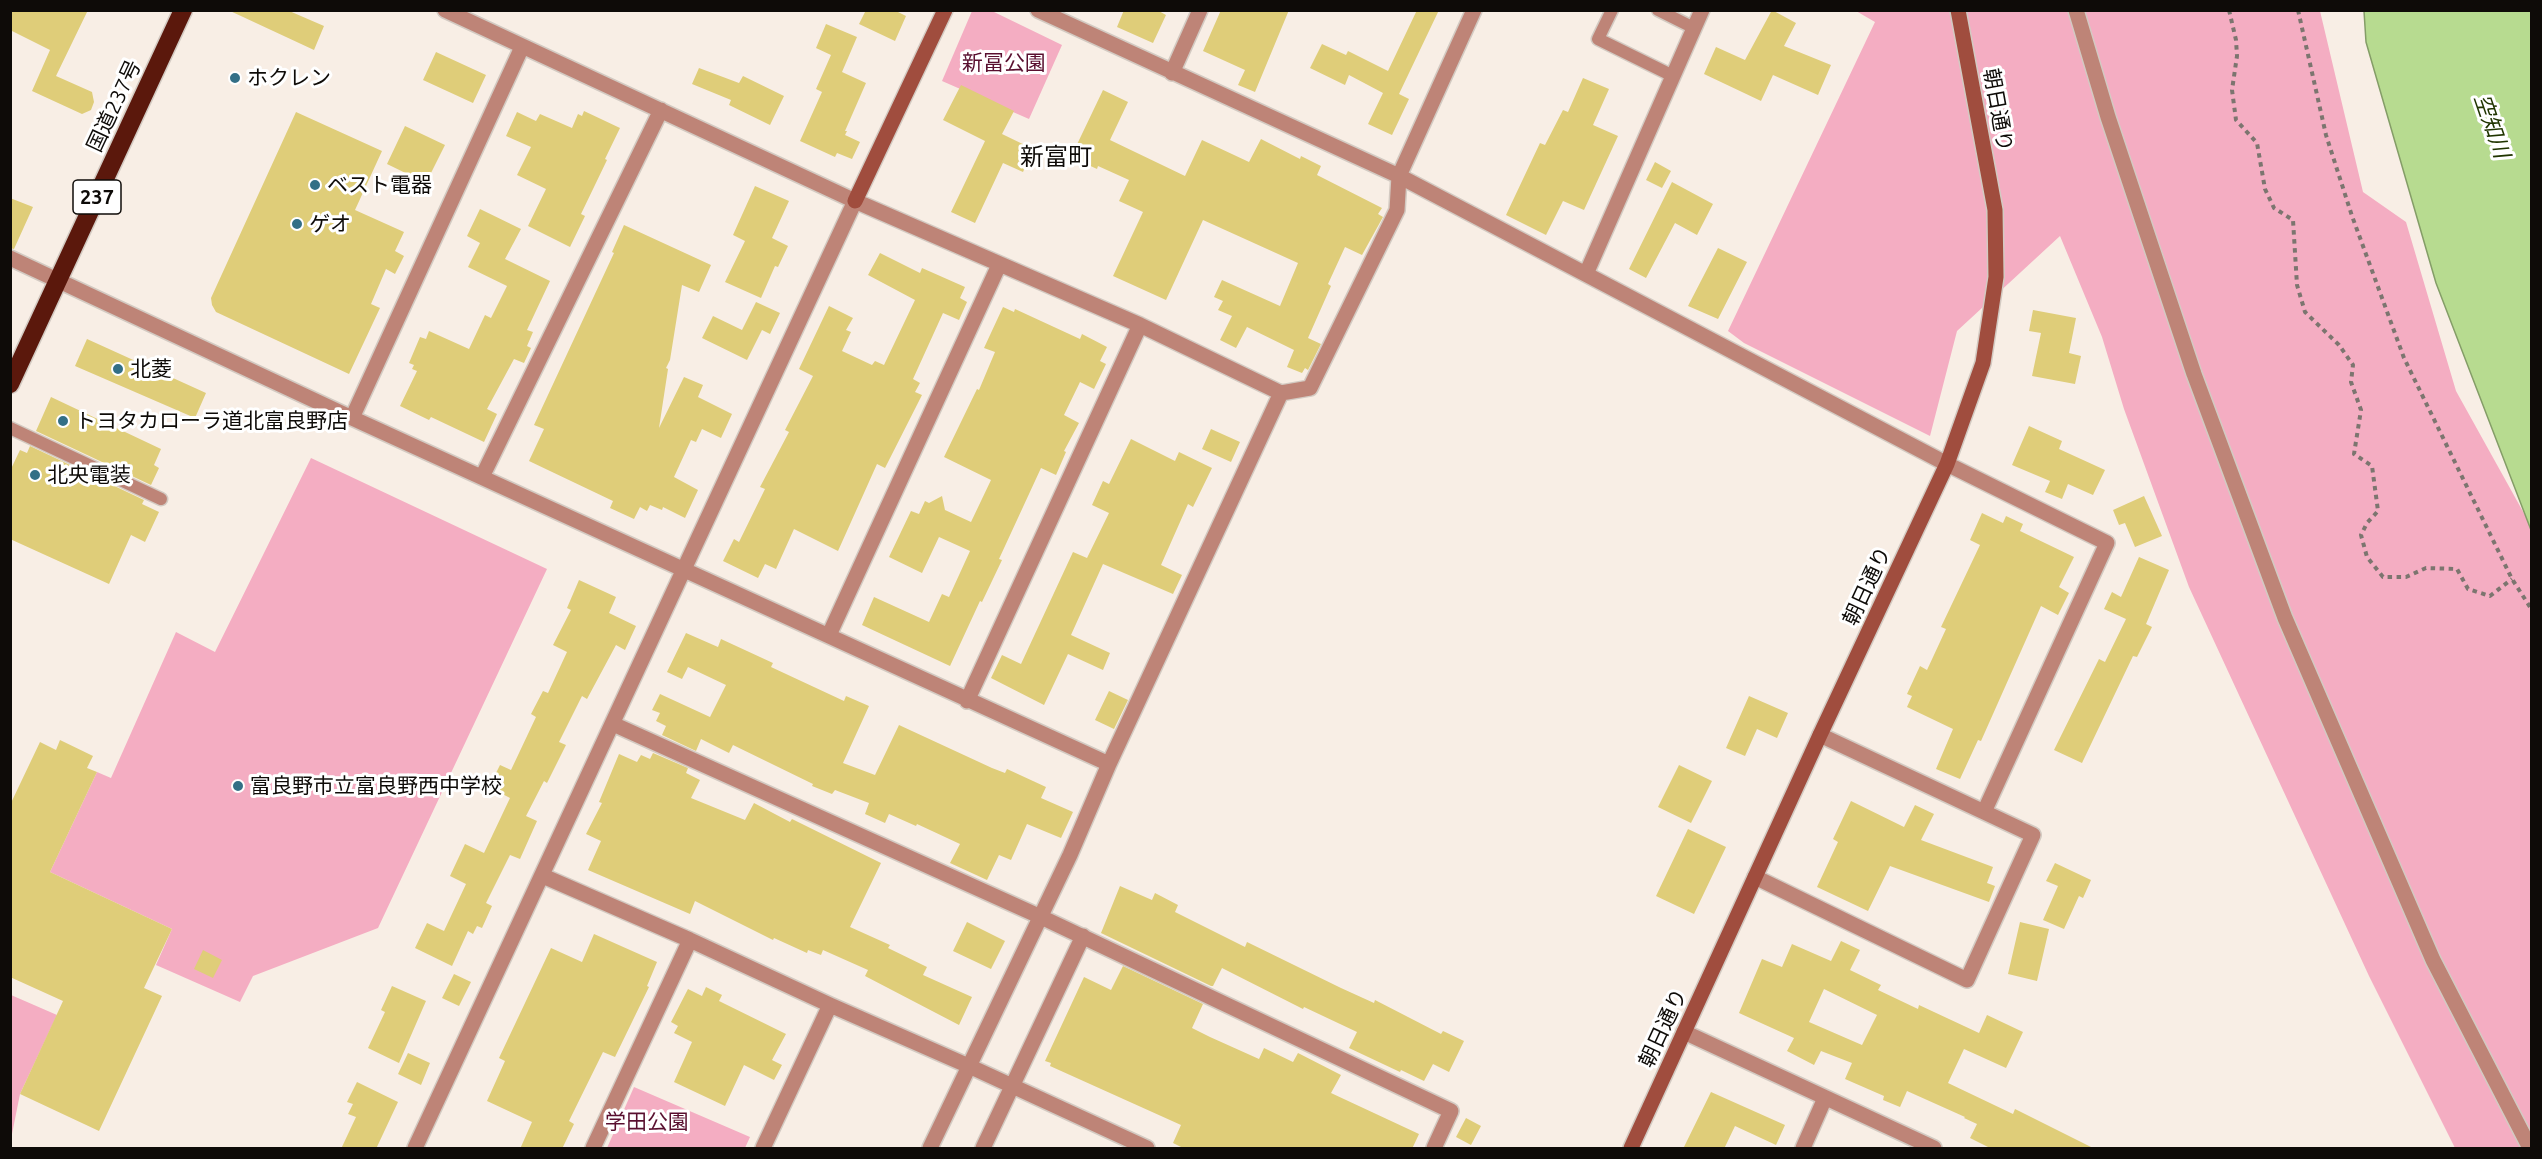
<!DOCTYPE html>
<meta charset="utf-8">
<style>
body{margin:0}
#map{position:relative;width:2542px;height:1159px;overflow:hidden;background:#f8eee5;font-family:Ubuntu,sans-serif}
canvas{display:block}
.frame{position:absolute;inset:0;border:12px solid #0e0b08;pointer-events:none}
</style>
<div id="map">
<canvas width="2542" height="1159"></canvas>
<div class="frame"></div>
</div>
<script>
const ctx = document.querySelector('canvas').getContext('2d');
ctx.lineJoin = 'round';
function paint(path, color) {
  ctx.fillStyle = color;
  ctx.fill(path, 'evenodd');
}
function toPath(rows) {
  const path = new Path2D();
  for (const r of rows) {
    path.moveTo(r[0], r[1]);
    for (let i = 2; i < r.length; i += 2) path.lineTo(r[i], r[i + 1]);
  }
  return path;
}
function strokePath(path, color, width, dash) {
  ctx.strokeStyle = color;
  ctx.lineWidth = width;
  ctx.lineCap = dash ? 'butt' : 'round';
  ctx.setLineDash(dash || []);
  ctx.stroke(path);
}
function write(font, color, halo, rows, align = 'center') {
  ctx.font = font + ' Ubuntu,"Noto Sans JP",sans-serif';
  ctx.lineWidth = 6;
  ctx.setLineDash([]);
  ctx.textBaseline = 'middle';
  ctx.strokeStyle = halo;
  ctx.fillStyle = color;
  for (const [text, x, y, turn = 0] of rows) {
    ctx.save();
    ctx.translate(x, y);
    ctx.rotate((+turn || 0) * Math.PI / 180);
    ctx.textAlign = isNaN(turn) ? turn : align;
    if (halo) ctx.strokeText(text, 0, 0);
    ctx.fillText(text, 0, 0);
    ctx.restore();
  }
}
paint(toPath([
 [972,11,992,11,1062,45,1029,119,942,81],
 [1856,11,2320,11,2363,192,2406,222,2456,391,2531,526,2531,1148,2455,1148,2369,976,2189,587,2124,409,2102,337,2060,236,1957,331,1930,436,1744,343,1728,331,1875,22],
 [311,458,547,569,378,928,253,976,240,1002,156,965,172,929,50,872,97,772,111,778,176,632,215,652],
 [11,995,57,1015,20,1094,12,1134],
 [634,1087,750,1137,745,1148,607,1148]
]), '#f4adc2');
const water = toPath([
 [2364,11,2531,11,2531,530,2436,283,2366,42,2364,11]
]);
paint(water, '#b7db90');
strokePath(water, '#849d67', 1.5);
paint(toPath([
 [10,10,88,10,56,76,92,92,94,102,91,110,82,114,32,91,50,50,10,30],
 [228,10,287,10,324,26,314,50],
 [866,10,894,10,906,16,895,41,859,24],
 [1124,10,1157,10,1166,15,1153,43,1117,27],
 [1221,10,1289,10,1255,92,1238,85,1245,70,1203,51],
 [1417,10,1439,10,1399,94,1409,99,1392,135,1368,124,1383,93,1349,75,1345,85,1310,68,1322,44,1346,55,1348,51,1388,71],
 [1772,10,1796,23,1784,46,1831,65,1818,95,1773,75,1761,101,1704,74,1716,47,1745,60],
 [826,24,857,37,842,72,866,83,845,131,847,131,845,135,860,142,852,159,837,153,835,157,800,141,822,92,816,89,831,55,816,48],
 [436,52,486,75,473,103,423,80],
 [699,68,739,83,743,76,784,96,770,125,729,105,731,100,692,84],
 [1583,78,1609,89,1593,125,1618,136,1584,210,1563,201,1546,235,1506,215,1540,143,1545,145,1563,110,1568,112],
 [961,85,1014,111,1002,134,1033,149,1023,172,1003,163,975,223,951,212,985,141,943,120],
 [1103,90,1128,102,1110,140,1185,176,1202,140,1249,162,1261,139,1300,159,1301,156,1321,166,1317,175,1382,208,1378,214,1383,217,1362,255,1345,247,1328,284,1331,286,1308,338,1321,344,1308,370,1305,368,1302,373,1287,367,1294,350,1247,327,1236,348,1220,340,1232,316,1218,310,1223,301,1214,297,1222,280,1280,306,1298,263,1203,220,1166,300,1113,276,1143,212,1119,201,1129,180,1098,166,1097,169,1071,157],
 [584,111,620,128,605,159,607,160,581,214,585,216,570,247,528,226,546,189,517,175,531,147,506,136,517,112,536,121,540,114,572,128,578,114,582,116],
 [296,112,382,151,355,210,404,232,395,251,404,256,395,274,386,269,371,304,380,308,349,374,216,312,212,305,211,298],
 [405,126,445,145,426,183,387,164],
 [1655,162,1671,171,1662,188,1646,180],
 [1672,182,1713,204,1697,235,1675,223,1646,278,1629,269],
 [755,186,789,201,772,238,788,246,778,267,775,266,761,298,725,282,745,241,733,235],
 [10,198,33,207,14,249,10,248],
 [480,209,521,229,505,259,550,281,527,330,533,332,527,346,531,348,524,363,514,359,487,409,497,414,484,442,431,417,429,420,400,406,417,371,412,369,414,365,409,363,420,337,426,339,429,331,469,349,485,315,491,318,507,286,468,267,480,243,467,236],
 [624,225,711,265,699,292,682,285,670,360,666,368,668,369,659,428,684,377,703,385,698,397,732,414,721,438,702,429,696,442,691,440,674,477,698,490,685,518,663,507,662,510,650,505,647,511,640,507,634,519,610,508,613,501,529,461,544,429,534,425,614,253,612,252],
 [1718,248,1747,262,1718,319,1688,306],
 [880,253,920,273,922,268,965,287,960,298,967,302,959,320,943,313,913,379,920,383,915,392,922,395,885,468,877,464,838,551,794,529,776,569,765,564,758,578,723,561,734,539,739,542,765,489,760,487,789,432,785,430,813,376,799,369,829,306,853,318,846,330,851,332,842,351,872,365,875,361,884,365,915,300,868,275],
 [756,302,780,313,770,334,762,330,747,360,702,338,713,316,742,330],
 [1003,307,1014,312,1015,309,1080,339,1082,334,1107,347,1100,361,1106,364,1094,389,1080,382,1064,415,1079,423,1064,451,1066,452,1056,475,1041,468,999,559,1002,560,982,602,980,601,950,666,862,625,874,597,929,622,942,594,949,597,970,551,939,537,922,573,889,557,911,511,919,514,925,501,929,503,942,496,945,510,971,522,991,480,944,457,977,389,979,390,995,352,984,348],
 [2033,310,2076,318,2069,353,2081,356,2075,384,2032,376,2041,333,2029,331],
 [87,339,206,393,195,418,75,366],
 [51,397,161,449,154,465,159,468,151,485,36,431],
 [2029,426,2062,441,2059,449,2105,470,2093,495,2068,484,2062,499,2045,492,2050,481,2012,465],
 [1211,429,1240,442,1231,462,1202,449],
 [1131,439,1175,461,1179,452,1212,468,1193,507,1188,504,1161,565,1182,575,1173,594,1103,564,1071,635,1110,653,1103,670,1068,654,1044,705,991,678,1002,655,1021,664,1073,552,1087,558,1109,513,1092,505,1103,481,1109,484],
 [30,446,144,500,142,504,159,512,145,542,131,535,109,584,10,539,10,471,20,450,27,453],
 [2144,496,2162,536,2135,547,2125,523,2119,525,2113,510],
 [1982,513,2003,523,2006,516,2023,524,2020,531,2074,557,2059,587,2069,593,2058,615,2041,606,1981,741,1978,740,1960,779,1936,769,1953,729,1907,707,1912,696,1907,694,1920,666,1927,670,1946,629,1941,627,1980,545,1970,540],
 [2139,557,2169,570,2146,624,2152,627,2137,657,2133,656,2082,763,2054,750,2099,659,2105,662,2126,619,2104,609,2112,592,2121,597],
 [579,580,616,597,609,613,636,626,625,650,616,645,587,699,582,696,559,742,566,745,547,783,544,781,526,816,537,821,520,859,510,855,486,903,492,906,482,928,477,926,473,934,468,931,452,966,415,948,427,923,444,931,466,884,450,876,465,844,484,853,510,798,489,787,500,765,511,770,536,717,531,714,543,691,548,693,567,652,553,645,571,610,567,608],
 [686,633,718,647,721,639,773,663,771,667,844,701,846,696,869,706,843,763,875,775,899,725,992,768,1005,773,1007,769,1046,787,1041,798,1073,812,1061,838,1027,824,1011,860,999,855,987,880,950,863,960,844,917,824,916,826,889,814,885,823,865,814,869,803,835,790,832,794,812,786,813,784,733,745,729,753,701,739,696,751,662,735,666,726,656,721,660,713,652,710,660,694,710,717,726,685,688,667,682,679,667,672],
 [1109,691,1128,700,1114,729,1095,720],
 [1749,696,1788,713,1777,738,1757,729,1745,756,1726,748],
 [60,740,93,756,87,768,97,772,50,872,172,929,144,988,162,996,99,1131,20,1094,63,1001,10,977,10,805,40,742,56,750],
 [653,753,688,768,686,773,700,780,691,798,745,820,754,803,790,822,792,819,881,863,850,927,890,945,888,948,927,967,923,975,972,997,959,1025,865,976,868,970,823,950,821,955,808,950,807,953,774,938,773,940,695,901,690,914,588,870,601,841,586,834,602,803,599,802,619,754,637,762,641,755,650,759],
 [1679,765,1712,781,1691,823,1658,807],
 [1851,801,1904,827,1915,805,1934,814,1921,840,1993,867,1987,883,1995,886,1989,902,1890,866,1868,911,1817,887,1838,842,1833,839],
 [1688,829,1726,847,1694,914,1656,896],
 [2055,863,2091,880,2083,898,2079,896,2064,929,2043,920,2058,886,2046,881],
 [1120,886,1152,900,1155,893,1178,905,1175,912,1245,947,1247,942,1341,988,1374,1003,1375,1000,1441,1034,1443,1031,1464,1041,1449,1072,1433,1064,1424,1081,1401,1070,1400,1072,1349,1048,1357,1032,1304,1007,1303,1009,1222,968,1213,986,1211,986,1101,933],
 [967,922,1005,941,991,969,953,951],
 [2020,922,2049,929,2037,981,2008,974],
 [594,934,657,962,647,986,649,987,615,1057,603,1052,569,1121,574,1124,562,1149,520,1149,532,1122,487,1101,505,1061,499,1058,551,948,582,962],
 [1841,941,1860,950,1850,970,1881,985,1878,990,1918,1009,1919,1005,1979,1033,1987,1015,2023,1032,2006,1068,1964,1049,1948,1083,2013,1114,2015,1109,2095,1149,1992,1149,1970,1138,1977,1124,1964,1118,1965,1117,1907,1091,1900,1107,1883,1100,1884,1096,1845,1079,1852,1063,1821,1051,1814,1065,1787,1051,1794,1038,1739,1013,1762,959,1782,967,1792,944,1831,961],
 [1824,989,1877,1015,1862,1045,1809,1022],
 [203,950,222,960,213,978,194,969],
 [1123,966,1203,1004,1192,1028,1210,1037,1259,1059,1264,1048,1293,1062,1298,1053,1341,1075,1331,1093,1419,1134,1412,1149,1185,1149,1173,1143,1181,1125,1050,1066,1051,1063,1045,1061,1084,977,1111,990],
 [454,974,471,982,459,1006,442,998],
 [392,986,426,1001,399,1063,368,1048,385,1012,381,1010],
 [706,987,722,995,719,1001,786,1034,772,1060,782,1065,774,1080,744,1065,725,1106,674,1082,692,1042,674,1033,678,1026,671,1022,688,989,702,996],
 [408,1053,430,1063,421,1085,398,1074],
 [357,1082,398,1102,376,1149,341,1149,356,1117,348,1114,353,1104,347,1102],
 [1711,1092,1785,1125,1776,1145,1735,1126,1724,1149,1683,1149],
 [1466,1118,1481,1126,1471,1145,1456,1137]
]), '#dfcd79');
const lane = toPath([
 [1612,10,1598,39,1673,76],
 [1658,10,1694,28],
 [10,428,161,499]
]);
const street = toPath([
 [445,10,855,201,1140,325,1281,393,1310,388,1397,210,1399,176,1474,10],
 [1038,10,1399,176,1947,464,2107,543,1984,812],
 [2076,10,2108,117,2194,374,2285,618,2433,960,2530,1148],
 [1172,73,1200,10],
 [10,258,352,418,1109,764],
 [1586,274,1702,10],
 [352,418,522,47],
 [482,477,661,110],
 [829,635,999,265],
 [967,701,1140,325],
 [613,724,1041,917,1451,1111,1434,1148],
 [543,876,690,940,830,1005,971,1067,1147,1148],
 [1755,877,1967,980,2033,835,1820,735],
 [1684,1032,1934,1148],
 [415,1148,855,201],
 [593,1148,690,940],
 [763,1148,830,1005],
 [930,1148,1070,855,1109,764,1281,393],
 [983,1148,1083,936],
 [1803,1148,1825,1098]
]);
const secondary = toPath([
 [855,201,945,10],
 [1631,1148,1820,735,1947,464,1983,363,1996,277,1995,210,1958,10]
]);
const highway = toPath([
 [10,384,183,10]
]);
strokePath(lane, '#d3cac2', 15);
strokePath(street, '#d3cac2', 18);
strokePath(secondary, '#d3cac2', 18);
strokePath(highway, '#d3cac2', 21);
strokePath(toPath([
 [2229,10,2236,40,2237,56,2232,90,2236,120,2257,143,2265,189,2274,208,2293,220,2297,285,2305,312,2339,345,2353,365,2351,382,2361,410,2354,454,2372,466,2378,511,2367,523,2361,535,2367,557,2383,577,2406,577,2426,568,2457,569,2468,589,2490,596,2512,579],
 [2298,10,2326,135,2352,216,2404,358,2512,579,2532,610]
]), '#7c756f', 4, [4.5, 4.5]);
strokePath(lane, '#be8477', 12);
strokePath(street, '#be8477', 15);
strokePath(secondary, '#a04d3e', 15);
strokePath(highway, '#5b180c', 18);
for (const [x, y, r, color] of [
 [235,78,6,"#336f86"],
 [315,185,6,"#336f86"],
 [297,224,6,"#336f86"],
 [118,369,6,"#336f86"],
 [63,421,6,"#336f86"],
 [35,475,6,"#336f86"],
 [238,786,6,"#336f86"]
]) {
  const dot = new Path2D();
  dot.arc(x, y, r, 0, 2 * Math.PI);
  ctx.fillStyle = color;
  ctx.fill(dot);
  strokePath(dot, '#fff', 2);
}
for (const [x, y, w] of [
 [97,197,48]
]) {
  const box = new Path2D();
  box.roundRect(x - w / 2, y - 17, w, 34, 4.5);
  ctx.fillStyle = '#fff';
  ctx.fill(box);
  strokePath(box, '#0e0b08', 1.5);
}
write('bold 20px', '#0e0b08', null, [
 ["237",97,197]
]);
write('21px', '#590f2f', '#fff', [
 ["新冨公園",1004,63],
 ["学田公園",647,1122]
]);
write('21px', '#0e0b08', '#fff', [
 ["ホクレン",247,78],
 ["ベスト電器",327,185],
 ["ゲオ",309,224],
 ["北菱",130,369],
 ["トヨタカローラ道北富良野店",75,421],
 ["北央電装",47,475],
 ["富良野市立富良野西中学校",250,786]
], 'left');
write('21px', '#0e0b08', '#fff', [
 ["国道237号",114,106,-65],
 ["朝日通り",1998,110,80],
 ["朝日通り",1867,586,-65],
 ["朝日通り",1663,1028,-65]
]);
write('italic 22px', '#203500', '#fff', [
 ["空知川",2492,126,71]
]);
write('24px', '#0e0b08', '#fff', [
 ["新富町",1056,157]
]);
</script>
